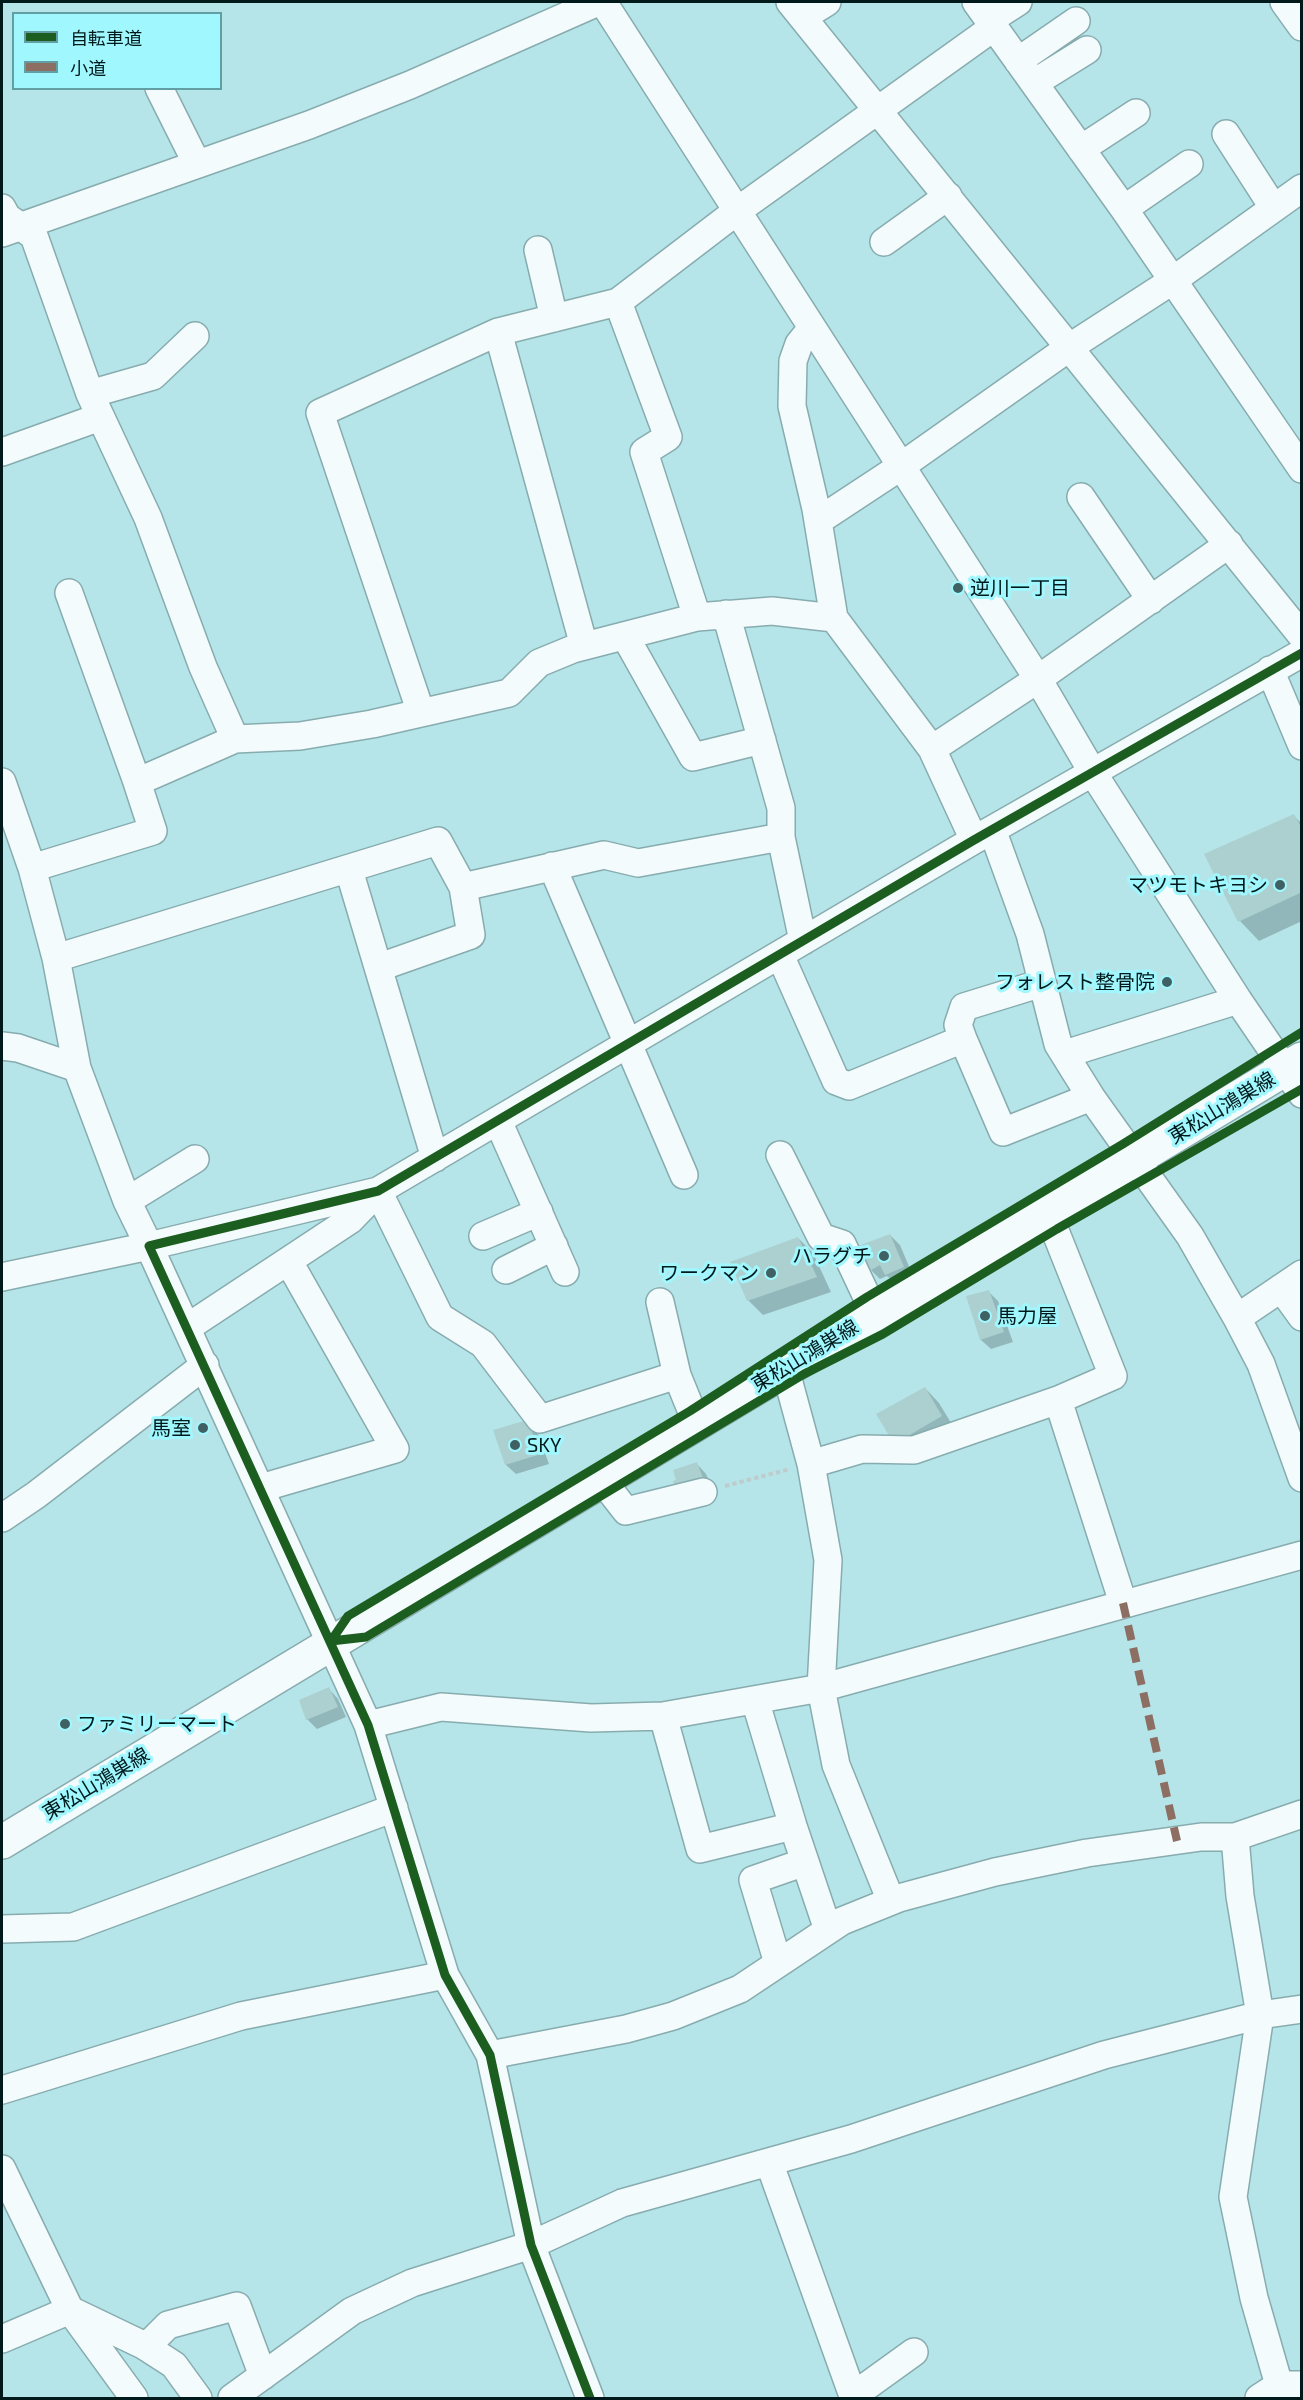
<!DOCTYPE html>
<meta charset="utf-8">
<style>
body{margin:0}
#map{position:relative;width:1303px;height:2400px;overflow:hidden;background:#b6e5e9;font-family:"Exo 2","Noto Sans JP",sans-serif}
canvas{display:block}
.frame{position:absolute;inset:0;border:3px solid #001a1c;pointer-events:none}
.legend{position:absolute;left:12px;top:12px;width:210px;height:78px;box-sizing:border-box;background:#a1f7fe;border:2px solid #619fa4;margin:0;padding:8px 10px;list-style:none;font-size:18px;color:#001a1c}
.legend li{display:flex;align-items:center;gap:12px;height:30px}
.legend b{width:30px;border:2px solid #619fa4}
</style>
<div id="map">
<canvas width="1303" height="2400"></canvas>
<div class="frame"></div>
<ul class="legend">
<li><b style="height:8px;background:#1b5e20"></b>自転車道</li>
<li><b style="height:8px;background:#8d6e63"></b>小道</li>
</ul>
</div>
<script>
const ctx = document.querySelector('canvas').getContext('2d');
ctx.lineJoin = 'round';
function paint(path, color) {
  ctx.fillStyle = color;
  ctx.fill(path, 'evenodd');
}
function toPath(rows) {
  const path = new Path2D();
  for (const r of rows) {
    path.moveTo(r[0], r[1]);
    for (let i = 2; i < r.length; i += 2) path.lineTo(r[i], r[i + 1]);
  }
  return path;
}
function strokePath(path, color, width, dash) {
  ctx.strokeStyle = color;
  ctx.lineWidth = width;
  ctx.lineCap = dash ? 'butt' : 'round';
  ctx.setLineDash(dash || []);
  ctx.stroke(path);
}
function write(font, color, halo, rows, align = 'center') {
  ctx.font = font + ' "Exo 2","Noto Sans JP",sans-serif';
  ctx.lineWidth = 6;
  ctx.setLineDash([]);
  ctx.textBaseline = 'middle';
  ctx.strokeStyle = halo;
  ctx.fillStyle = color;
  for (const [text, x, y, turn = 0] of rows) {
    ctx.save();
    ctx.translate(x, y);
    ctx.rotate((+turn || 0) * Math.PI / 180);
    ctx.textAlign = isNaN(turn) ? turn : align;
    if (halo) ctx.strokeText(text, 0, 0);
    ctx.fillText(text, 0, 0);
    ctx.restore();
  }
}
paint(toPath([
 [1294,816,1302,824,1302,921,1259,941,1240,921],
 [890,1235,900,1245,913,1276,896,1284,887,1276,880,1279,871,1270],
 [798,1238,813,1253,831,1292,763,1315,748,1300],
 [988,1291,998,1301,1013,1342,991,1349,981,1340,968,1297],
 [925,1388,939,1403,956,1431,895,1443],
 [527,1422,537,1431,549,1464,516,1474,506,1465],
 [697,1464,706,1474,713,1490,686,1499],
 [329,1689,338,1699,346,1717,317,1729,307,1719]
]), '#0003');
paint(toPath([
 [1294,814,1302,829,1302,892,1238,922,1204,854],
 [890,1234,904,1267,885,1275,880,1265,869,1271,858,1246],
 [798,1237,817,1277,747,1301,730,1262],
 [989,1290,1004,1332,980,1340,966,1296],
 [925,1387,942,1416,894,1444,876,1414],
 [527,1420,541,1454,505,1465,493,1430],
 [697,1462,704,1481,675,1490,673,1481,676,1480,673,1470],
 [329,1687,338,1707,306,1720,299,1700]
]), '#acd0cf');
const minor = toPath([
 [603,2,1038,679,1093,773,1238,1000,1302,1094],
 [790,2,1302,636],
 [976,2,1124,209,1302,469],
 [1284,2,1302,27],
 [803,17,827,2],
 [990,20,1018,2],
 [1018,61,1076,21],
 [1034,83,1087,50],
 [159,88,197,164],
 [1226,134,1273,207],
 [1081,149,1136,113],
 [2,208,7,217,34,236,90,394,148,518,203,667,235,739],
 [1124,209,1189,164],
 [2,233,309,125,410,85,598,2],
 [884,242,948,196],
 [538,250,554,318],
 [618,302,668,437,644,452,697,617],
 [812,328,799,344,793,361,792,406,816,509,834,618,932,749,974,840],
 [90,394,153,376,195,336],
 [2,452,100,417],
 [1081,497,1151,600],
 [818,521,900,467,1070,347,1172,281,1302,188],
 [69,593,137,782],
 [726,614,781,808,781,837,803,941],
 [625,636,693,757,762,740],
 [584,646,498,332,618,302,737,211,994,27],
 [1270,670,1302,746],
 [421,713,320,413,498,332],
 [932,749,1038,679,1229,544],
 [2,782,32,868,56,958,77,1068,127,1201,149,1246,2,1277],
 [993,832,1030,934,1058,1044,1091,1097,1190,1236,1237,1318,1261,1364,1302,1478],
 [552,866,684,1175],
 [32,868,153,831,137,782,235,739,300,736,372,724,509,693,539,663,573,649,697,617,772,611,834,618],
 [349,870,435,1158],
 [780,955,836,1081,849,1086,963,1039,958,1025,964,1007,1042,983],
 [56,958,438,841,463,887,604,855,638,863,781,837],
 [380,967,471,935,463,887],
 [963,1039,1003,1132,1091,1097],
 [2,1046,18,1048,77,1068],
 [1065,1054,1238,1000],
 [498,1121,565,1272],
 [780,1155,821,1237,842,1244,875,1314],
 [127,1201,195,1159],
 [1048,1213,1113,1376,1058,1400,1123,1603],
 [483,1236,539,1212],
 [506,1270,554,1246],
 [1281,1288,1302,1317],
 [660,1302,677,1375],
 [1237,1318,1302,1274],
 [188,1327,350,1220,378,1191,440,1317,483,1344,540,1419,677,1375,696,1422],
 [783,1370,789,1383,811,1464,828,1560,821,1688,836,1765,891,1901],
 [811,1464,862,1449,914,1450,1058,1400],
 [601,1479,626,1511,703,1492],
 [261,1488,395,1449,289,1262],
 [2,1518,36,1495,205,1365],
 [755,1700,793,1826,828,1930],
 [663,1716,700,1849,793,1826],
 [368,1725,441,1707,591,1718,663,1716,821,1688,1302,1555],
 [1235,1837,1240,1896,1260,2015,1233,2197,1254,2298,1279,2385],
 [2,1929,73,1927,394,1808],
 [778,1963,753,1880,805,1862],
 [490,2055,626,2029,673,2016,740,1989,842,1921,899,1898,995,1872,1087,1853,1201,1837,1235,1837,1302,1814],
 [2,2090,241,2016,445,1975],
 [769,2162,853,2396,914,2352],
 [2,2169,70,2310,134,2398],
 [2,2339,70,2310,143,2345,174,2365,198,2398],
 [146,2347,168,2325,237,2306,263,2376],
 [232,2398,352,2311,412,2283,531,2245,622,2203,851,2139,1104,2055,1260,2015,1302,2009],
 [590,2398,531,2245,490,2055,445,1975,368,1725,149,1246,378,1191,974,840,1302,653],
 [1259,2398,1279,2385,1302,2385]
]);
const major = toPath([
 [2,1842,1302,1059]
]);
strokePath(minor, '#87acaf', 30);
strokePath(major, '#87acaf', 36);
strokePath(toPath([
 [725,1486,790,1469]
]), '#becccd', 4, [4.5, 3]);
strokePath(minor, '#f4fbfc', 27);
strokePath(major, '#f4fbfc', 33);
strokePath(toPath([
 [1123,1603,1177,1841]
]), '#8d6e63', 8, [15, 8]);
strokePath(toPath([
 [331,1641,348,1616,690,1411,867,1297,1123,1144,1302,1032],
 [331,1641,366,1637,804,1374,883,1334,1057,1229,1302,1089],
 [590,2398,531,2245,490,2055,445,1975,368,1725,149,1246,378,1191,974,840,1302,653]
]), '#1b5e20', 9);
for (const [x, y, r, color] of [
 [958,588,6,"#406164"],
 [1280,885,6,"#406164"],
 [1167,982,6,"#406164"],
 [884,1256,6,"#406164"],
 [771,1273,6,"#406164"],
 [985,1316,6,"#406164"],
 [203,1428,6,"#406164"],
 [515,1445,6,"#406164"],
 [65,1724,6,"#406164"]
]) {
  const dot = new Path2D();
  dot.arc(x, y, r, 0, 2 * Math.PI);
  ctx.fillStyle = color;
  ctx.fill(dot);
  strokePath(dot, '#a1f7fe', 2);
}
write('20px', '#001a1c', '#a1f7fe', [
 ["逆川一丁目",970,588,"left"],
 ["マツモトキヨシ",1268,885],
 ["フォレスト整骨院",1155,982],
 ["ハラグチ",872,1256],
 ["ワークマン",759,1273],
 ["馬力屋",997,1316,"left"],
 ["馬室",191,1428],
 ["SKY",527,1445,"left"],
 ["ファミリーマート",77,1724,"left"]
], 'right');
write('20px', '#001a1c', '#a1f7fe', [
 ["東松山鴻巣線",1222,1108,-31],
 ["東松山鴻巣線",805,1356,-31],
 ["東松山鴻巣線",96,1784,-31]
]);
</script>
